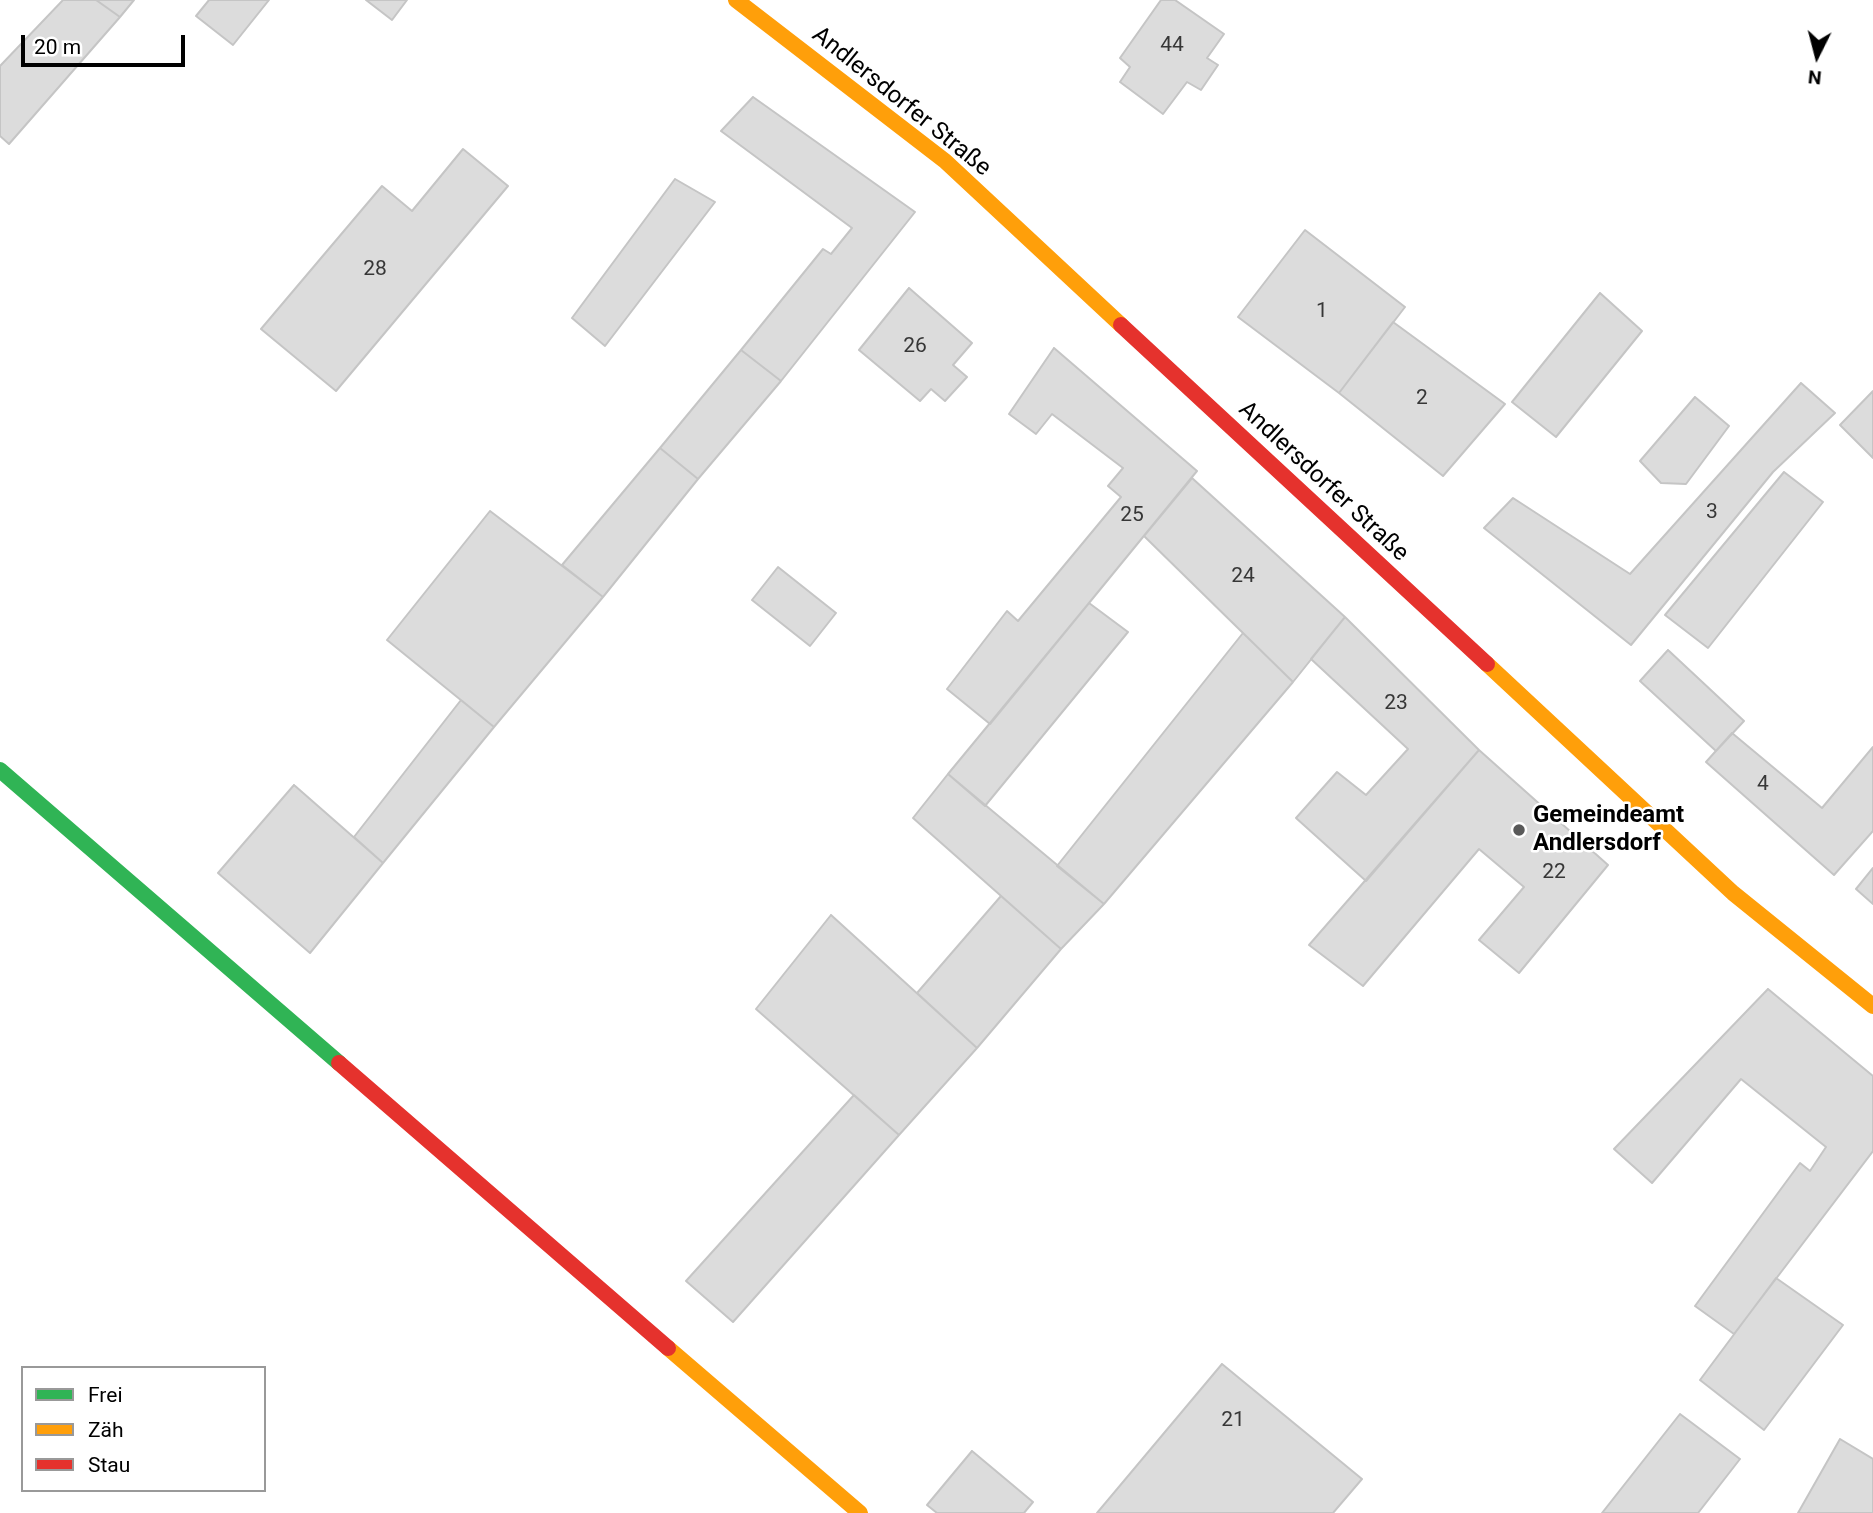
<!DOCTYPE html>
<meta charset="utf-8">
<style>
body{margin:0}
#map{position:relative;width:1873px;height:1513px;overflow:hidden;background:#fff;font-family:Roboto,sans-serif}
canvas{display:block}
.legend{position:absolute;left:21px;top:1366px;width:245px;height:126px;box-sizing:border-box;background:#fff;border:2px solid #999;margin:0;padding:9px 12px;list-style:none;font-size:21px;color:#000}
.legend li{display:flex;align-items:center;gap:14px;height:35px}
.legend b{width:35px;border:2px solid #999}
.north{position:absolute;left:1782px;top:21px;width:70px;height:70px;-webkit-text-stroke:5px #fff;paint-order:stroke;rotate:186deg;font-size:19px;font-weight:700;line-height:28px;text-align:center;color:#000}
.north::after{content:'';display:block;margin:auto;width:24px;height:32px;background:#000;clip-path:polygon(50% 0,100% 100%,50% 72%,0 100%)}
.scale{position:absolute;left:21px;top:35px;width:164px;height:32px;box-sizing:border-box;border:4px solid #000;border-top:0;padding-left:9px;font-size:21px;line-height:24px;white-space:nowrap;color:#000;-webkit-text-stroke:5px #fff;paint-order:stroke}
</style>
<div id="map">
<canvas width="1873" height="1513"></canvas>
<ul class="legend">
<li><b style="height:9px;background:#30b455"></b>Frei</li>
<li><b style="height:9px;background:#ff9f0a"></b>Zäh</li>
<li><b style="height:9px;background:#e5322d"></b>Stau</li>
</ul>
<div class="north">N</div>
<div class="scale">20 m</div>
</div>
<script>
const ctx = document.querySelector('canvas').getContext('2d');
ctx.lineJoin = 'round';
function paint(path, color) {
  ctx.fillStyle = color;
  ctx.fill(path, 'evenodd');
}
function toPath(rows) {
  const path = new Path2D();
  for (const r of rows) {
    path.moveTo(r[0], r[1]);
    for (let i = 2; i < r.length; i += 2) path.lineTo(r[i], r[i + 1]);
  }
  return path;
}
function strokePath(path, color, width, dash) {
  ctx.strokeStyle = color;
  ctx.lineWidth = width;
  ctx.lineCap = dash ? 'butt' : 'round';
  ctx.setLineDash(dash || []);
  ctx.stroke(path);
}
function write(font, color, halo, rows, align = 'center') {
  ctx.font = font + ' Roboto,sans-serif';
  ctx.lineWidth = 5;
  ctx.setLineDash([]);
  ctx.textBaseline = 'middle';
  ctx.strokeStyle = halo;
  ctx.fillStyle = color;
  for (const [text, x, y, turn = 0] of rows) {
    ctx.save();
    ctx.translate(x, y);
    ctx.rotate((+turn || 0) * Math.PI / 180);
    ctx.textAlign = isNaN(turn) ? turn : align;
    if (halo) ctx.strokeText(text, 0, 0);
    ctx.fillText(text, 0, 0);
    ctx.restore();
  }
}
const building = toPath([
 [63,0,96,0,120,17,9,144,0,136,0,66,63,0],
 [96,0,134,0,120,17,96,0],
 [209,0,269,0,233,45,196,16,209,0],
 [366,0,407,0,392,20,366,0],
 [1161,0,1175,0,1224,34,1207,58,1218,65,1201,90,1187,82,1163,114,1120,82,1130,67,1120,58,1161,0],
 [753,97,915,212,781,381,741,350,823,249,831,254,852,228,721,131,753,97],
 [463,149,508,186,336,391,261,329,382,186,412,211,463,149],
 [675,179,715,202,605,346,572,318,675,179],
 [1305,230,1405,307,1339,393,1238,317,1305,230],
 [909,288,972,343,953,365,967,377,945,401,931,389,920,401,859,350,909,288],
 [1600,293,1642,331,1556,437,1512,402,1600,293],
 [1393,322,1505,404,1443,476,1339,393,1393,322],
 [1054,348,1197,471,990,724,947,689,1007,611,1018,621,1121,497,1108,486,1123,468,1052,414,1036,434,1009,414,1054,348],
 [741,350,781,381,698,479,660,448,741,350],
 [1801,383,1835,413,1773,472,1631,645,1484,528,1513,498,1630,574,1801,383],
 [1873,391,1873,458,1840,425,1873,391],
 [1695,397,1729,426,1686,484,1661,483,1640,461,1695,397],
 [660,448,698,479,603,597,562,565,660,448],
 [1784,472,1823,502,1708,648,1665,615,1784,472],
 [1192,478,1345,617,1293,682,1144,536,1192,478],
 [490,511,603,597,494,727,387,640,490,511],
 [778,567,836,613,810,646,752,600,778,567],
 [1089,603,1128,632,985,806,948,774,1089,603],
 [1345,617,1479,750,1366,881,1296,818,1337,772,1366,795,1408,749,1311,659,1345,617],
 [1243,633,1293,682,1104,904,1057,866,1243,633],
 [1668,650,1744,721,1716,751,1640,681,1668,650],
 [461,700,494,727,383,863,354,837,461,700],
 [1732,733,1822,808,1873,747,1873,831,1834,875,1706,762,1732,733],
 [1479,750,1608,865,1519,973,1479,940,1524,887,1479,849,1363,986,1309,945,1479,750],
 [948,774,1104,904,1061,949,913,818,948,774],
 [294,785,383,863,310,953,218,873,294,785],
 [1873,868,1873,904,1856,889,1873,868],
 [1001,896,1061,949,977,1048,917,993,1001,896],
 [831,915,977,1048,899,1135,756,1009,831,915],
 [1768,989,1873,1076,1873,1151,1734,1334,1695,1306,1800,1163,1810,1171,1826,1147,1741,1079,1652,1183,1614,1149,1768,989],
 [854,1095,899,1135,733,1322,686,1281,854,1095],
 [1776,1278,1843,1325,1764,1430,1700,1380,1776,1278],
 [1222,1364,1362,1479,1333,1513,1097,1513,1222,1364],
 [1680,1414,1740,1459,1698,1513,1602,1513,1680,1414],
 [1840,1439,1873,1459,1873,1513,1798,1513,1840,1439],
 [972,1451,1033,1502,1024,1513,937,1513,927,1505,972,1451]
]);
paint(building, '#dcdcdc');
strokePath(building, '#c5c5c5', 2);
strokePath(toPath([
 [0,770,339,1063]
]), '#30b455', 16);
strokePath(toPath([
 [736,0,945,161,1121,325],
 [1487,664,1733,893,1873,1006],
 [668,1348,860,1513]
]), '#ff9f0a', 16);
strokePath(toPath([
 [1121,325,1487,664],
 [339,1063,668,1348]
]), '#e5322d', 16);
for (const [x, y, r, color] of [
 [1519,830,7,"#595959"]
]) {
  const dot = new Path2D();
  dot.arc(x, y, r, 0, 2 * Math.PI);
  ctx.fillStyle = color;
  ctx.fill(dot);
  strokePath(dot, '#fff', 2.5);
}
write('21px', '#373737', null, [
 ["44",1172,46],
 ["28",375,270],
 ["1",1322,312],
 ["26",915,347],
 ["2",1422,399],
 ["3",1712,513],
 ["25",1132,516],
 ["24",1243,577],
 ["23",1396,704],
 ["4",1763,785],
 ["22",1554,873],
 ["21",1233,1421]
]);
write('24px', '#000', '#fff', [
 ["Andlersdorfer Straße",901,102,39],
 ["Andlersdorfer Straße",1323,482,43]
]);
write('bold 24px', '#000', '#fff', [
 ["Gemeindeamt",1533,816],
 ["Andlersdorf",1533,844]
], 'left');
</script>
